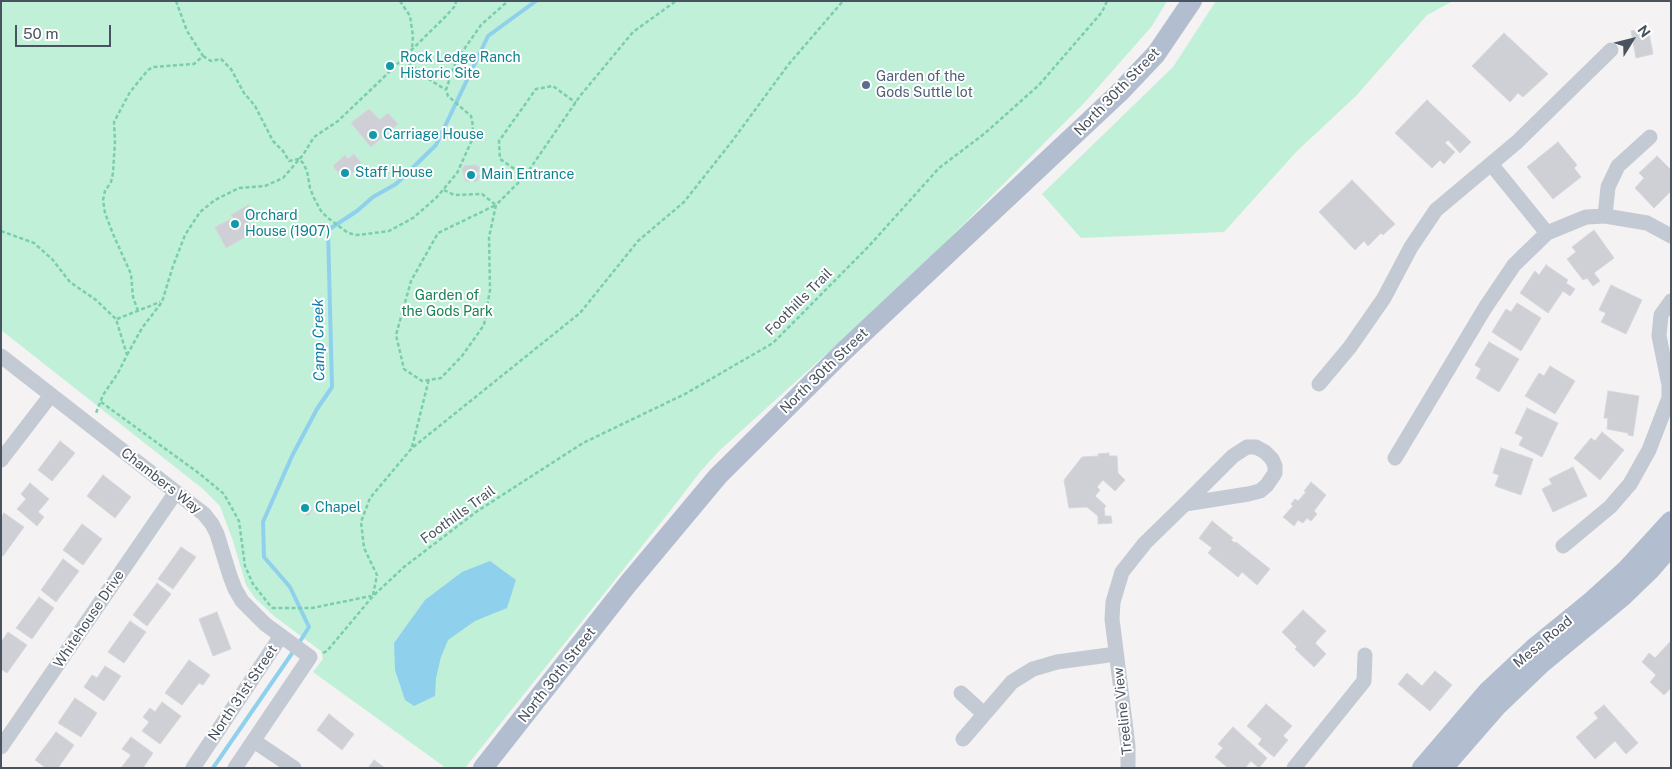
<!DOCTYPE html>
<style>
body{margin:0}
#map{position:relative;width:1672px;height:769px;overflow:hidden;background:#f4f2f2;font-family:"Public Sans",sans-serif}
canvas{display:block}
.frame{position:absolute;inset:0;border:2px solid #49535f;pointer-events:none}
.north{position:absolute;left:1607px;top:15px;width:50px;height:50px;-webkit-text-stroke:4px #fff;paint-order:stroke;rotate:54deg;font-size:14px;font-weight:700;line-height:20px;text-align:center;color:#49535f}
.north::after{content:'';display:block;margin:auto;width:18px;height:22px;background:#49535f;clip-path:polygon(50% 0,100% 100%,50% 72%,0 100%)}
.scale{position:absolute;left:15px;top:25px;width:96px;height:22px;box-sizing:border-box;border:2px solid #49535f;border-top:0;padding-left:6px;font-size:15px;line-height:18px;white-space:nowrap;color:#49535f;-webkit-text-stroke:4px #fff;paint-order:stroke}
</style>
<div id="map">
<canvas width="1672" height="769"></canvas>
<div class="frame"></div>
<div class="north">N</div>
<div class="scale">50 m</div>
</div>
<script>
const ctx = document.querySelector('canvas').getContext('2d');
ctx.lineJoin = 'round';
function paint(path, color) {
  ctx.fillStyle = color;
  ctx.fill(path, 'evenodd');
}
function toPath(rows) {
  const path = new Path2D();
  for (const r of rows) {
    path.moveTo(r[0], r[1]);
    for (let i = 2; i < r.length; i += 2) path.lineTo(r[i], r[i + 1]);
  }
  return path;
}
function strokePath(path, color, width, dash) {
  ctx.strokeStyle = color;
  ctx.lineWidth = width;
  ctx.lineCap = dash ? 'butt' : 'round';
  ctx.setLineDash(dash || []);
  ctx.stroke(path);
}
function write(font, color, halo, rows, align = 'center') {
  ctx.font = font + ' "Public Sans",sans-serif';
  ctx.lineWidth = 4;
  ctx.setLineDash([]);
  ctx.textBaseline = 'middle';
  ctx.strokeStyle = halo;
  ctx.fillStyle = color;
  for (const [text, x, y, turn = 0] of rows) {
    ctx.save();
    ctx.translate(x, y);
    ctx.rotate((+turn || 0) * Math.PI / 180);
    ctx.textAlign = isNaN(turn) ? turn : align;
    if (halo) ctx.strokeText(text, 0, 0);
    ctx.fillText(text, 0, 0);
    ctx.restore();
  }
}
paint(toPath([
 [1,1,1167,1,1152,26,1086,101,908,280,719,451,700,472,674,506,465,768,446,768,313,672,323,659,321,651,274,616,255,598,246,585,233,541,220,506,203,489,1,330],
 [1216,1,1453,1,1427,15,1356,96,1297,151,1224,232,1081,238,1042,194,1173,67]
]), '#c1f0d8');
paint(toPath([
 [490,561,516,580,507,608,475,621,448,640,441,657,436,678,435,696,414,706,405,700,395,670,394,643,425,600,462,572]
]), '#8fd0ed');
strokePath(toPath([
 [299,643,309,627,290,587,264,557,263,522,292,456,317,409,332,387,328,230,357,211,373,197,396,184,436,145,488,36,536,1],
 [213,768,295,649]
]), '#8fd0ed', 4);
const building = toPath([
 [1648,28,1653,54,1636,58,1631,31,1648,28],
 [1504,33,1548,74,1523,97,1518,93,1510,102,1472,66,1504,33],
 [1427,100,1471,142,1460,153,1448,140,1445,143,1455,152,1444,164,1440,160,1432,168,1395,133,1427,100],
 [369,109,380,120,388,113,398,124,371,147,351,123,369,109],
 [1558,142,1577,165,1574,168,1581,177,1553,199,1527,167,1558,142],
 [354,154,362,164,344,180,333,166,345,155,348,159,354,154],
 [1657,156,1671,170,1671,191,1654,208,1635,188,1644,178,1639,173,1657,156],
 [475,165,479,167,479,171,476,173,480,176,476,182,472,179,469,182,465,180,462,169,464,166,475,165],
 [1352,180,1395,224,1383,235,1381,233,1368,246,1364,241,1355,250,1319,212,1352,180],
 [248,205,255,218,248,221,254,232,226,248,215,227,233,218,231,215,248,205],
 [1594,230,1614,258,1594,273,1600,281,1593,286,1587,278,1583,280,1567,259,1576,252,1572,247,1594,230],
 [1546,265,1568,280,1566,283,1575,289,1570,296,1563,291,1548,313,1520,293,1535,271,1539,275,1546,265],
 [1611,285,1642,300,1626,334,1601,322,1606,313,1599,310,1611,285],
 [1517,303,1541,318,1521,351,1492,332,1506,309,1511,312,1517,303],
 [1489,342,1519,359,1499,392,1476,378,1481,369,1475,365,1489,342],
 [1550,366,1575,381,1555,414,1525,396,1539,373,1544,376,1550,366],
 [1608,391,1639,396,1633,436,1628,435,1628,433,1607,429,1608,418,1604,418,1608,391],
 [1527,408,1558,423,1542,457,1519,445,1523,437,1515,433,1527,408],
 [1602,432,1624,450,1600,480,1574,458,1591,438,1595,441,1602,432],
 [60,441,75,453,52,481,38,470,60,441],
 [1501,448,1533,459,1521,495,1495,486,1499,475,1493,473,1501,448],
 [1109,453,1109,456,1117,456,1118,473,1125,480,1115,491,1103,480,1097,487,1100,490,1095,496,1106,506,1104,508,1105,516,1111,516,1112,523,1098,524,1098,516,1087,507,1069,508,1064,480,1082,457,1099,456,1098,454,1109,453],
 [1573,467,1587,496,1553,512,1542,489,1552,484,1549,479,1573,467],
 [103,475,131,497,115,518,87,496,103,475],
 [1311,482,1326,495,1314,511,1317,514,1311,521,1307,518,1303,523,1298,520,1294,526,1283,517,1293,506,1291,504,1295,499,1298,501,1306,492,1304,491,1311,482],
 [30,483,49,499,38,512,44,517,37,526,17,509,26,499,21,494,30,483],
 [304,502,312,510,309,515,307,516,298,507,304,502],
 [4,513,24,527,3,556,1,555,1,517,4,513],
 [1212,521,1233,538,1231,540,1235,543,1236,542,1270,569,1257,585,1242,572,1238,577,1208,553,1212,548,1199,538,1212,521],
 [82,524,102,539,83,565,63,550,82,524],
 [181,547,196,557,173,589,158,579,181,547],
 [63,559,79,571,56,602,41,590,63,559],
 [157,583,171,594,147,626,133,615,157,583],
 [39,597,54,608,32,639,16,628,39,597],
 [1303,610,1326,631,1315,643,1326,654,1314,667,1295,649,1297,647,1282,632,1303,610],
 [217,612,231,649,213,656,199,619,217,612],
 [130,621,146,632,124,663,108,652,130,621],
 [8,632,27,645,7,673,1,669,1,642,8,632],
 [1671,641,1671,688,1664,695,1650,682,1656,675,1642,662,1649,653,1655,658,1671,641],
 [189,660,210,675,203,685,199,683,182,705,165,693,189,660],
 [105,666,121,676,104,701,84,687,92,675,97,678,105,666],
 [1435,671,1452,685,1430,711,1398,684,1407,673,1422,686,1435,671],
 [75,698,97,713,81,737,58,723,75,698],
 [162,702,181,716,160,744,142,731,149,722,143,717,150,708,155,712,162,702],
 [1266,704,1292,726,1283,736,1288,740,1274,757,1258,744,1262,739,1247,726,1266,704],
 [1604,705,1638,743,1626,754,1615,741,1595,759,1576,737,1598,718,1594,713,1604,705],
 [329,714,354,734,342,750,317,730,329,714],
 [1233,727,1267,758,1259,768,1251,761,1245,768,1228,768,1215,757,1223,748,1218,744,1233,727],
 [56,732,74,745,58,768,46,768,35,760,56,732],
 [131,737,153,753,143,768,121,768,131,755,122,749,131,737],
 [374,760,385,768,368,768,374,760]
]);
paint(building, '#ced0d6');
strokePath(building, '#d6d7dd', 1);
strokePath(toPath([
 [400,1,410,16,413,36,412,49],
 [203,56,211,61,221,59,231,69,244,93,255,106,273,141,283,151,289,161,299,159,303,163,307,171,310,188,314,198,321,211,328,218,348,233,357,235,382,232,389,231,413,218,437,197,457,173,472,140,473,126,471,116,448,96,446,90,454,66,460,55,481,25,508,1],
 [403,58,424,76,446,90],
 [525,176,500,159,499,141,536,89,553,86,576,103],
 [444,190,454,195,482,194,496,205,438,233,411,281,396,335,404,369,422,381,441,378,462,356,484,325,490,290,489,237,496,205,525,176,580,96,633,32,676,1],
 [1,231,34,243,52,259,70,282,96,300,116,319,127,355,118,373,103,395,96,413],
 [138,311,133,297,131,274,113,234,105,213,103,200,105,191,111,182,113,173,115,141,114,122,130,92,148,70,153,67,194,64,203,56,187,31,176,1],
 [117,319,160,302],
 [127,355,142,328,162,302,173,266,185,235,200,212,215,200,239,188,265,186,283,178,303,155,314,137,338,121,382,79,445,17,455,6,456,1],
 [101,402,200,474,224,494,239,521,245,566,253,584,272,608],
 [412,447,429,379],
 [373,595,377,575,364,548,361,522,370,498,412,448,580,313,638,241,684,202,733,140,788,65,843,1],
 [272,608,312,608,371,596],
 [323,653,327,651,373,596,404,567,476,512,583,443,685,394,773,343,869,246,939,168,984,134,1039,85,1102,12,1107,1]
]), '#79cead', 2.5, [4, 2.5]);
strokePath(toPath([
 [1491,164,1547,233],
 [1605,216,1608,187,1618,166,1650,137],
 [1,356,204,514,212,524,217,534,230,576,235,589,242,601,265,624,310,657,235,768],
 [1319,384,1350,347,1384,298,1411,247,1436,210,1517,142,1611,50],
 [1395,458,1485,308,1514,265,1547,233,1586,217,1605,216,1647,223,1671,236],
 [1,460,51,395],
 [1563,546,1610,507,1630,484,1649,450,1669,398,1669,385,1659,336,1661,315,1671,301],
 [961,693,984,714],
 [963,739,1012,682,1033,669,1057,662,1116,654],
 [254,741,294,768],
 [1,747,176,492],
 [193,768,281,636],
 [1128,768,1128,746,1112,619,1113,602,1122,572,1145,543,1185,504,1233,456,1247,447,1256,447,1265,452,1272,459,1275,466,1275,473,1267,485,1260,491,1248,494,1185,504],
 [1294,768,1364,681,1365,655]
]), '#c3cad3', 15);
strokePath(toPath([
 [483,768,627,585,718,476,843,352,1119,93,1156,54,1192,1],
 [1422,768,1488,691,1534,648,1593,600,1626,570,1671,521],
 [1443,768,1497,706,1542,663,1622,597,1651,569,1671,546]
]), '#b2bed0', 20);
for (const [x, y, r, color] of [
 [390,66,5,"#0f9aa8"],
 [866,85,5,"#5c6f8a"],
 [373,135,5,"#0f9aa8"],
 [345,173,5,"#0f9aa8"],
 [471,175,5,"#0f9aa8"],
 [235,224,5,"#0f9aa8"],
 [305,508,5,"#0f9aa8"]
]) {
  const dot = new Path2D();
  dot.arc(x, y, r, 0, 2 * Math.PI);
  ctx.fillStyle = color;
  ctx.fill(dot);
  strokePath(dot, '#fff', 2);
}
write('14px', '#0d838f', '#fff', [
 ["Rock Ledge Ranch",400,58],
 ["Historic Site",400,74],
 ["Carriage House",383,135],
 ["Staff House",355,173],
 ["Main Entrance",481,175],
 ["Orchard",245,216],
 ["House (1907)",245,232],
 ["Chapel",315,508]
], 'left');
write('14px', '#4e5e75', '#fff', [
 ["Garden of the",876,77],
 ["Gods Suttle lot",876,93]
], 'left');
write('14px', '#49535f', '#fff', [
 ["North 30th Street",1117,92,-46],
 ["Foothills Trail",799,302,-45],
 ["North 30th Street",824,371,-44],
 ["Chambers Way",161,481,38],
 ["Foothills Trail",458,515,-36],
 ["Whitehouse Drive",89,619,-56],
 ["Mesa Road",1543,642,-40],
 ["North 30th Street",557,675,-52],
 ["North 31st Street",243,693,-56],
 ["Treeline View",1123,711,-96]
]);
write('14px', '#188358', '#fff', [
 ["Garden of",447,296],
 ["the Gods Park",447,312]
]);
write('italic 15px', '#0c7daf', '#fff', [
 ["Camp Creek",319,340,-91]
]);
</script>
